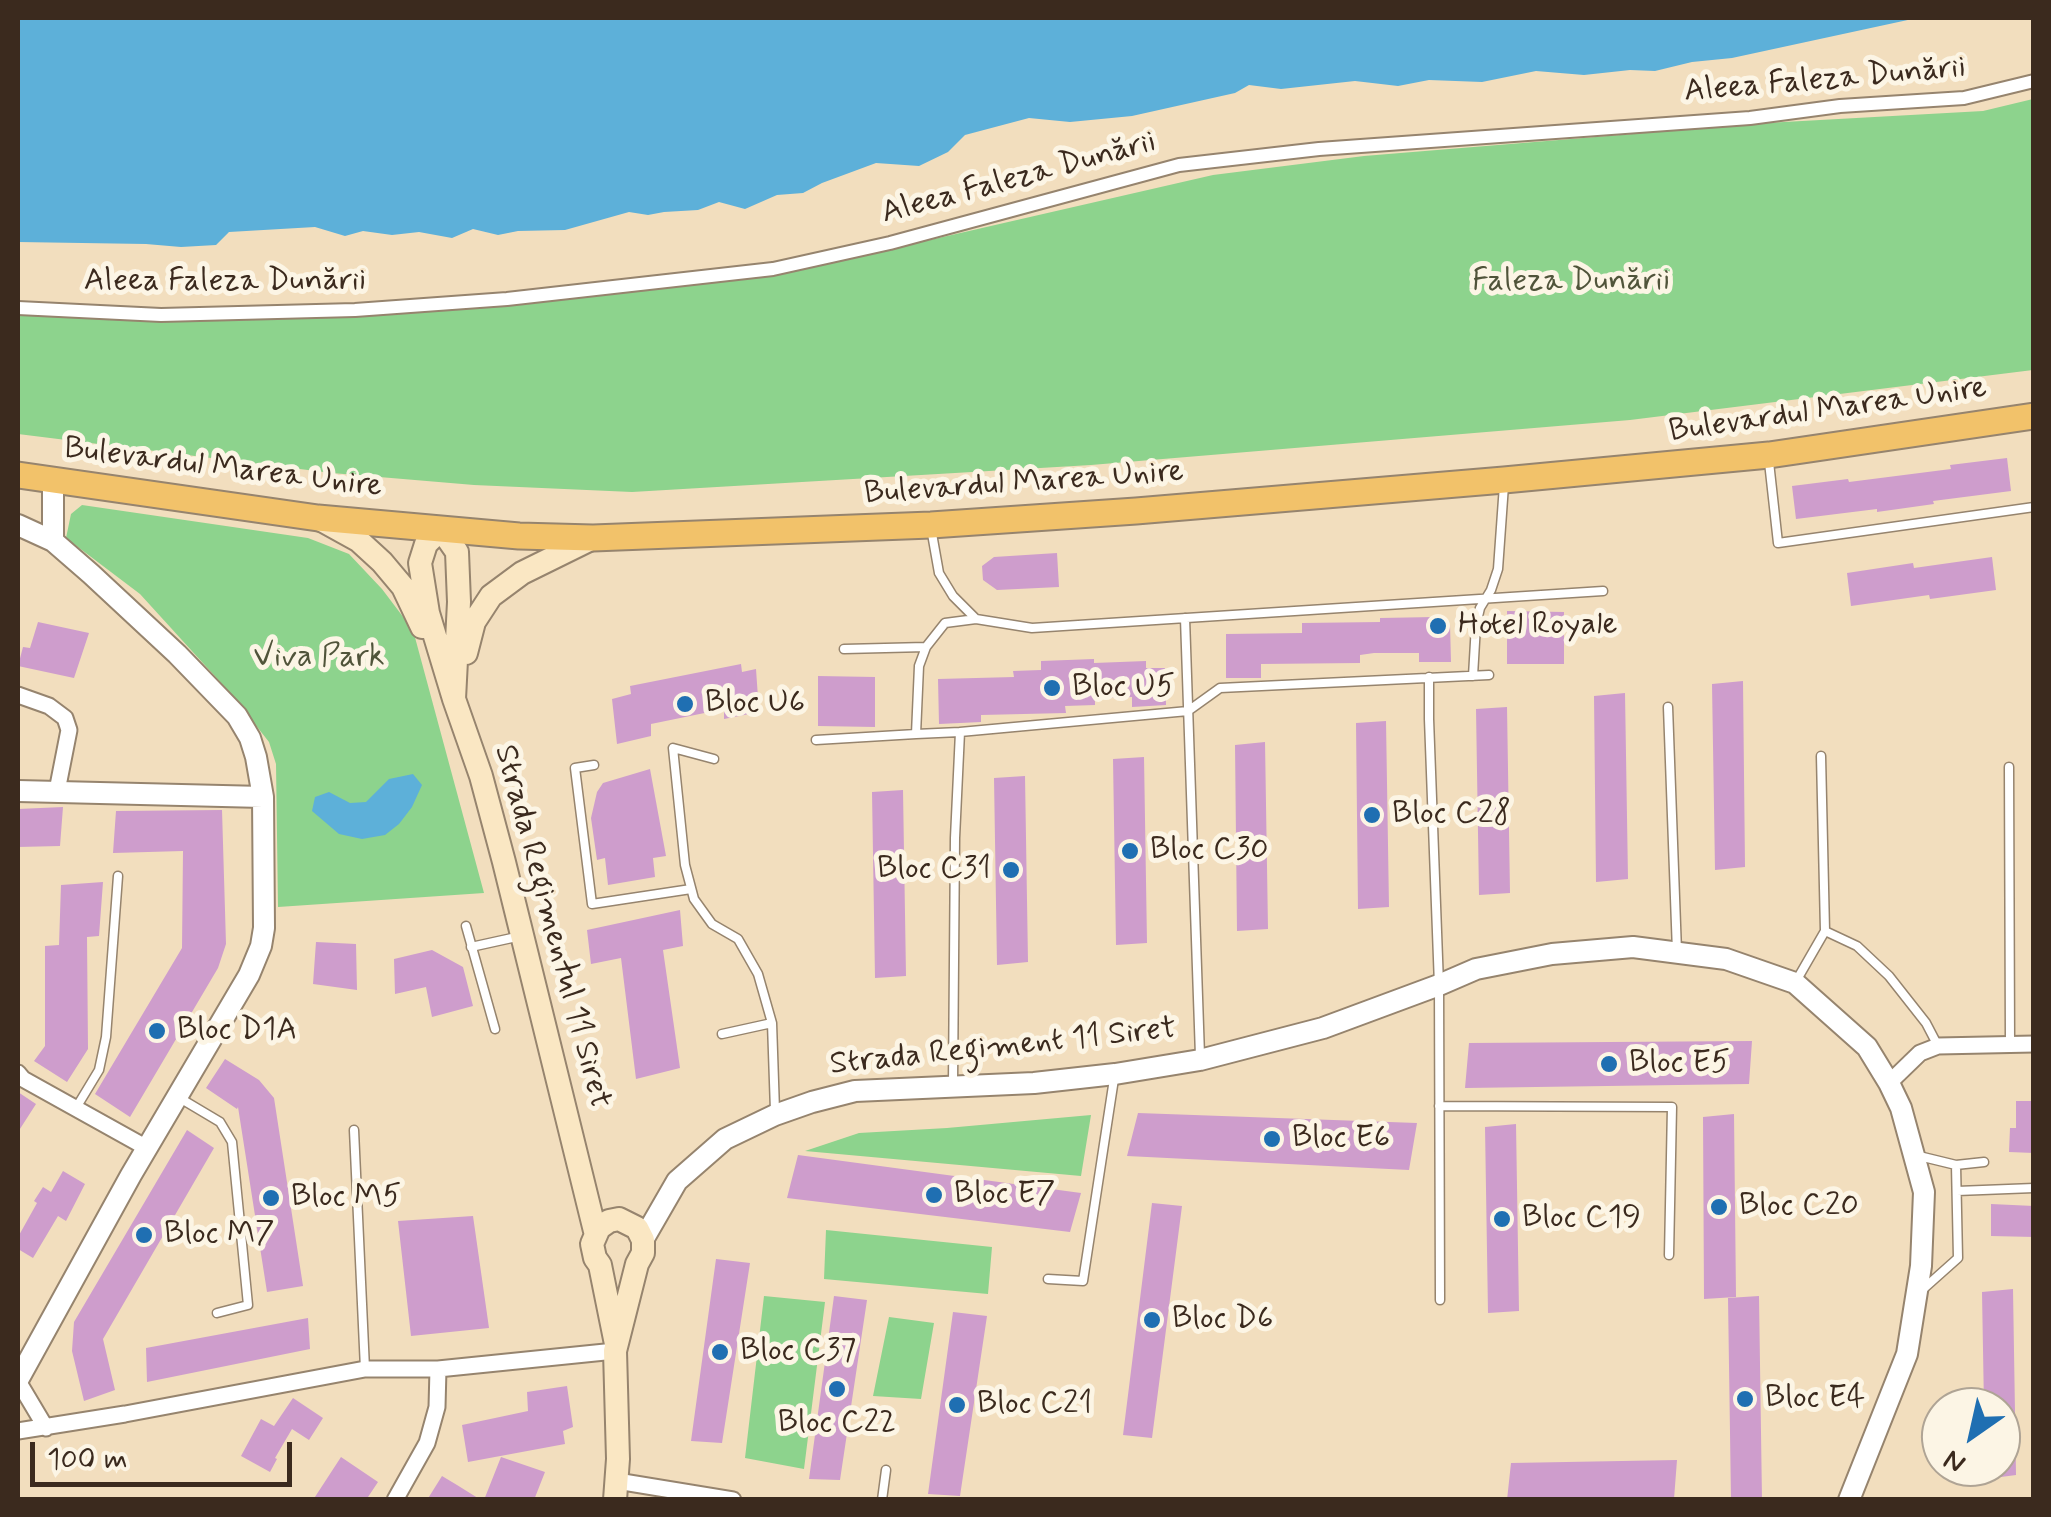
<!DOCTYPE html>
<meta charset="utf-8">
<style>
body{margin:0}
#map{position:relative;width:2051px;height:1517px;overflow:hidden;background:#f2debe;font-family:Mynerve,sans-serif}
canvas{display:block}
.frame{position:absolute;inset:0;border:20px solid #3b2a1e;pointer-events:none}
.north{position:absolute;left:1921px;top:1387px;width:100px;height:100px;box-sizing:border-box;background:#fcf5e5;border:2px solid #afa495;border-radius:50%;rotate:214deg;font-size:28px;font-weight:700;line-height:40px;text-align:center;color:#3b2a1e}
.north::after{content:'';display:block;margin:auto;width:35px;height:45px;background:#1f6fb2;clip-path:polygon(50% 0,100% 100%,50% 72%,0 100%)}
.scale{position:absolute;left:30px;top:1442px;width:262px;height:45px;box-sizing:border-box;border:5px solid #3b2a1e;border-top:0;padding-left:12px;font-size:30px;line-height:35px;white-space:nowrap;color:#3b2a1e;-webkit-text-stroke:8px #fcf5e5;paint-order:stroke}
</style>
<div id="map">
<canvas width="2051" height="1517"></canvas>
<div class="frame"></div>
<div class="north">N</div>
<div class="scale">100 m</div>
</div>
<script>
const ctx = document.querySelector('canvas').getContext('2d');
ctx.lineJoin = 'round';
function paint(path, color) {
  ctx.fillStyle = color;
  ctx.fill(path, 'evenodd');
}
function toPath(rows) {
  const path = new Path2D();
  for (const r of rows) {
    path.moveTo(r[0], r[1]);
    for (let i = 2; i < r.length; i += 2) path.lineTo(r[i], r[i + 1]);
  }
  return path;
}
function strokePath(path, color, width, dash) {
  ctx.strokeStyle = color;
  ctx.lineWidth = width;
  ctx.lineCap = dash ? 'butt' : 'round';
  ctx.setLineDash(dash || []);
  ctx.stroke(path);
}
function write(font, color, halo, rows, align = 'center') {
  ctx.font = font + ' Mynerve,sans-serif';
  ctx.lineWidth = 10;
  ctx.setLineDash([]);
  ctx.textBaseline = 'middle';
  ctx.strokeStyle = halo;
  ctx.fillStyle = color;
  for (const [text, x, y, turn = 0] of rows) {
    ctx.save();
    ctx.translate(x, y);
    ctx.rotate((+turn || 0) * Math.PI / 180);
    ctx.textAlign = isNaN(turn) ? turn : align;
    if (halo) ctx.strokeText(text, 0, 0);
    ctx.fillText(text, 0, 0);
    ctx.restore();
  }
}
paint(toPath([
 [2033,99,2033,370,1630,420,1091,465,632,492,474,485,332,473,18,434,18,314,254,316,609,294,847,259,1213,175,1364,156,1766,123,1983,111],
 [82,505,308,538,349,554,382,589,413,630,484,893,278,907,276,764,269,742,232,695,140,594,66,538,71,514],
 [1091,1115,1081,1176,805,1151,859,1133,947,1128],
 [826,1230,992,1247,988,1294,824,1279],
 [764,1296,825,1302,804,1469,745,1458],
 [889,1317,934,1323,921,1399,873,1396]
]), '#8dd38d');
paint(toPath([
 [18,18,1917,18,1732,58,1692,62,1655,71,1630,70,1584,75,1536,71,1482,82,1429,80,1398,86,1355,81,1281,89,1249,85,1235,93,1132,116,1070,122,1029,118,965,135,948,152,919,166,876,163,822,183,803,193,777,195,745,209,719,202,698,210,664,212,648,215,629,212,565,230,518,231,498,235,473,229,452,238,419,232,392,235,363,231,345,236,315,227,229,232,216,245,181,247,146,244,18,242],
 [413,774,422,785,412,807,399,824,385,835,362,839,339,834,312,811,315,797,329,792,350,803,366,802,389,779]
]), '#5db0d9');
paint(toPath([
 [2007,458,2011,491,1933,501,1934,504,1877,512,1877,509,1796,519,1792,486,1848,479,1849,482,1951,469,1950,465],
 [1057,553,1059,587,997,590,983,580,982,566,994,557],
 [1992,557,1996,590,1930,599,1929,595,1851,606,1847,573,1913,563,1914,568],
 [1507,611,1564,612,1564,664,1507,664],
 [1434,617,1434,624,1450,624,1451,662,1419,662,1419,653,1374,653,1360,655,1360,663,1261,664,1261,678,1226,678,1226,634,1302,633,1302,623,1380,622,1380,618],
 [38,622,89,633,74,678,18,666,23,647,30,648],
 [1094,659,1094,663,1146,661,1146,668,1165,668,1166,705,1132,707,1132,697,1095,698,1095,705,1065,706,1066,713,981,715,981,722,939,724,938,679,1014,677,1013,671,1041,670,1041,661],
 [741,664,742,672,756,669,759,712,724,719,724,709,651,724,651,736,617,744,612,699,631,694,630,686],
 [818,676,875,677,875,727,818,726],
 [1743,681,1745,867,1715,870,1712,684],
 [1625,693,1628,879,1596,882,1594,696],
 [1507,707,1510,893,1479,895,1476,709],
 [1386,721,1389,907,1358,909,1356,723],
 [1265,742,1268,929,1237,931,1235,745],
 [1144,757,1147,943,1116,945,1113,759],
 [650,769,666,856,653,858,655,877,608,885,605,858,597,860,591,818,597,792,603,783],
 [1025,776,1028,962,997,965,994,778],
 [903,790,906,976,875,978,872,792],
 [63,807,60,846,18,847,18,809],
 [222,810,226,944,218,968,130,1117,95,1094,182,948,183,851,113,853,116,811],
 [103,882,99,936,87,937,88,1049,67,1082,34,1061,45,1046,45,946,59,945,61,885],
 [680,910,683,946,663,950,680,1068,636,1079,621,958,591,964,587,930],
 [316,942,356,944,357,990,313,984],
 [432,950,463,967,473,1006,432,1017,426,987,395,994,394,959],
 [1752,1041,1749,1084,1465,1088,1469,1043],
 [225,1059,259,1080,274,1098,303,1286,267,1292,238,1107,237,1109,206,1088],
 [18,1092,36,1104,18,1132],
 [2016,1101,2034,1101,2034,1153,2009,1152,2010,1128,2016,1128],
 [1138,1113,1417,1123,1409,1170,1127,1156],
 [1734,1114,1736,1297,1704,1299,1703,1117],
 [1516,1124,1519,1311,1488,1313,1485,1127],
 [187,1130,214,1148,103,1339,115,1390,84,1401,72,1351,74,1322],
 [798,1155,1081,1193,1070,1232,787,1198],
 [63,1171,85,1184,66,1221,58,1216,33,1258,18,1249,18,1237,37,1203,34,1201,43,1187,51,1192],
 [1152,1203,1182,1206,1152,1438,1123,1435],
 [1991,1204,2034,1206,2034,1237,1991,1236],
 [473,1216,489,1328,411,1336,398,1221],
 [716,1259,750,1263,722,1443,691,1441],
 [2013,1289,2016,1475,2001,1477,2001,1407,1984,1407,1982,1292],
 [834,1296,867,1300,840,1480,809,1479],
 [1759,1296,1762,1500,1731,1500,1728,1298],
 [953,1312,987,1316,960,1496,928,1494],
 [308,1318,310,1349,147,1382,146,1348],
 [567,1386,573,1427,563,1431,565,1444,468,1462,462,1425,528,1411,527,1392],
 [293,1398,323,1418,309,1440,292,1429,275,1458,277,1459,270,1472,241,1456,261,1419,274,1426],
 [341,1457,378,1482,366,1500,313,1500],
 [501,1457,545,1472,534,1500,484,1500],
 [1677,1460,1674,1499,1507,1500,1511,1463],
 [442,1476,457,1485,481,1500,427,1500]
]), '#ce9dcc');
const service = toPath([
 [1769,462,1778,543,2034,507],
 [931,528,939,573,953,596,976,619],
 [1185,618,1200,1056],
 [844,649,926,647],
 [1473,676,1476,625,1480,608,1491,590,1498,569,1504,485],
 [1429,677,1429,719,1439,985,1440,1300],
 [1668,707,1677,952],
 [960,732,1188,711,1220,688,1489,675],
 [816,740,916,734],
 [714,759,673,748,685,865,694,899,712,924,738,939,758,974,772,1023,775,1111],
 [594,765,575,768,592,904,691,889],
 [2009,767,2010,1044],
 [466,926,495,1029],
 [1825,931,1857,946,1889,976,1926,1023,1938,1046],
 [471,947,521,936],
 [1795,983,1825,931,1821,756],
 [722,1034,772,1023],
 [953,1083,955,838,960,732,916,734,919,666,926,647,945,623,976,619,1032,628,1603,591],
 [178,1097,220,1122,232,1142,248,1305,217,1313],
 [1439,1106,1672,1107,1669,1255],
 [76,1108,99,1070,106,1037,118,876],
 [354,1130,365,1369],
 [1919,1156,1956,1165,1958,1258,1921,1291],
 [1956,1165,1984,1162],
 [1957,1191,2034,1188],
 [1048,1279,1083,1281,1114,1079],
 [882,1500,886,1470]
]);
const pedestrian = toPath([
 [18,308,161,315,355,310,507,299,773,269,890,243,1179,165,1319,149,1750,118,1840,106,1964,98,2034,81]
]);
const minor = toPath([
 [18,695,49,706,65,718,69,730,57,791],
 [18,1073,23,1079,147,1148],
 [1889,1083,1920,1053,1938,1046,2034,1044],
 [18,1381,46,1428],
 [18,1431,125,1414,365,1369,438,1369,615,1351],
 [617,1481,733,1500],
 [395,1500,427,1443,437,1407,438,1369]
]);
const tertiary = toPath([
 [53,479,53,541],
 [18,525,53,541,91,574,177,654,237,716,250,738,256,757,263,797,264,928,261,946,249,975,131,1175,18,1380],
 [18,791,263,797],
 [643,1240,677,1181,725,1139,775,1115,812,1102,855,1091,1034,1083,1115,1074,1200,1060,1323,1028,1439,985,1476,969,1552,954,1633,947,1726,959,1795,983,1867,1047,1889,1083,1901,1108,1924,1192,1921,1266,1907,1354,1849,1500]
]);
const secondary = toPath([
 [320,519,358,540,382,562,403,587,422,627],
 [466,653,474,622,491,596,522,573,593,538],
 [454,699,459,602,457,552,441,529,426,544,420,563,428,613,454,699,481,776,504,862,596,1235],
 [615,1500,618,1459,615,1351,637,1264,643,1253,643,1240,637,1228,619,1219,609,1221,599,1228,592,1244,595,1258,600,1265,616,1344]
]);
const primary = toPath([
 [18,475,318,518,519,536,593,538,931,525,1136,511,1504,480,1769,455,2034,416]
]);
strokePath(service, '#96846e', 11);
strokePath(pedestrian, '#96846e', 16);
strokePath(minor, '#96846e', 19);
strokePath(tertiary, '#96846e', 24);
strokePath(secondary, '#96846e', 26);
strokePath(primary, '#96846e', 29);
strokePath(service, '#fff', 8);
strokePath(pedestrian, '#fff', 12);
strokePath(minor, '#fff', 15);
strokePath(tertiary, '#fff', 20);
strokePath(secondary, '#fae7c3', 22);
strokePath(primary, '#f2c26a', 25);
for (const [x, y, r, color] of [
 [1438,626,10,"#1f6fb2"],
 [1052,688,10,"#1f6fb2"],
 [685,704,10,"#1f6fb2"],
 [1372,815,10,"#1f6fb2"],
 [1130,851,10,"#1f6fb2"],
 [1011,870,10,"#1f6fb2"],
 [157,1031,10,"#1f6fb2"],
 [1609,1064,10,"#1f6fb2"],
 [1272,1139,10,"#1f6fb2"],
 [934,1195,10,"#1f6fb2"],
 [271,1198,10,"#1f6fb2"],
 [1719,1207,10,"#1f6fb2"],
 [1502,1219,10,"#1f6fb2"],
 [144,1235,10,"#1f6fb2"],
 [1152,1320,10,"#1f6fb2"],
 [720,1352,10,"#1f6fb2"],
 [837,1389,10,"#1f6fb2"],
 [1745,1399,10,"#1f6fb2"],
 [957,1405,10,"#1f6fb2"]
]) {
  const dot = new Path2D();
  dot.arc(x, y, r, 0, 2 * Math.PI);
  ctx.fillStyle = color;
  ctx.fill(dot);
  strokePath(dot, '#fcf5e5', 4);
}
write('32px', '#3b2a1e', '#fcf5e5', [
 ["Aleea Faleza Dunării",1825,81,-5],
 ["Aleea Faleza Dunării",1019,179,-15],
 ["Aleea Faleza Dunării",225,282],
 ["Bulevardul Marea Unire",1828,411,-8],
 ["Bulevardul Marea Unire",223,469,7],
 ["Bulevardul Marea Unire",1024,484,-4],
 ["Strada Regimentul 11 Siret",551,927,75],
 ["Strada Regiment 11 Siret",1003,1048,-6]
]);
write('32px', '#50543a', '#fcf5e5', [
 ["Faleza Dunării",1571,282],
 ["Viva Park",319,658]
]);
write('32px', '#3b2a1e', '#fcf5e5', [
 ["Hotel Royale",1458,626],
 ["Bloc U5",1072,688],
 ["Bloc U6",705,704],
 ["Bloc C28",1392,815],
 ["Bloc C30",1150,851],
 ["Bloc C31",991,870,"right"],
 ["Bloc D1A",177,1031],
 ["Bloc E5",1629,1064],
 ["Bloc E6",1292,1139],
 ["Bloc E7",954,1195],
 ["Bloc M5",291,1198],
 ["Bloc C20",1739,1207],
 ["Bloc C19",1522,1219],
 ["Bloc M7",164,1235],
 ["Bloc D6",1172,1320],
 ["Bloc C37",740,1352],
 ["Bloc E4",1765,1399],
 ["Bloc C21",977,1405],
 ["Bloc C22",837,1424,"center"]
], 'left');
</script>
